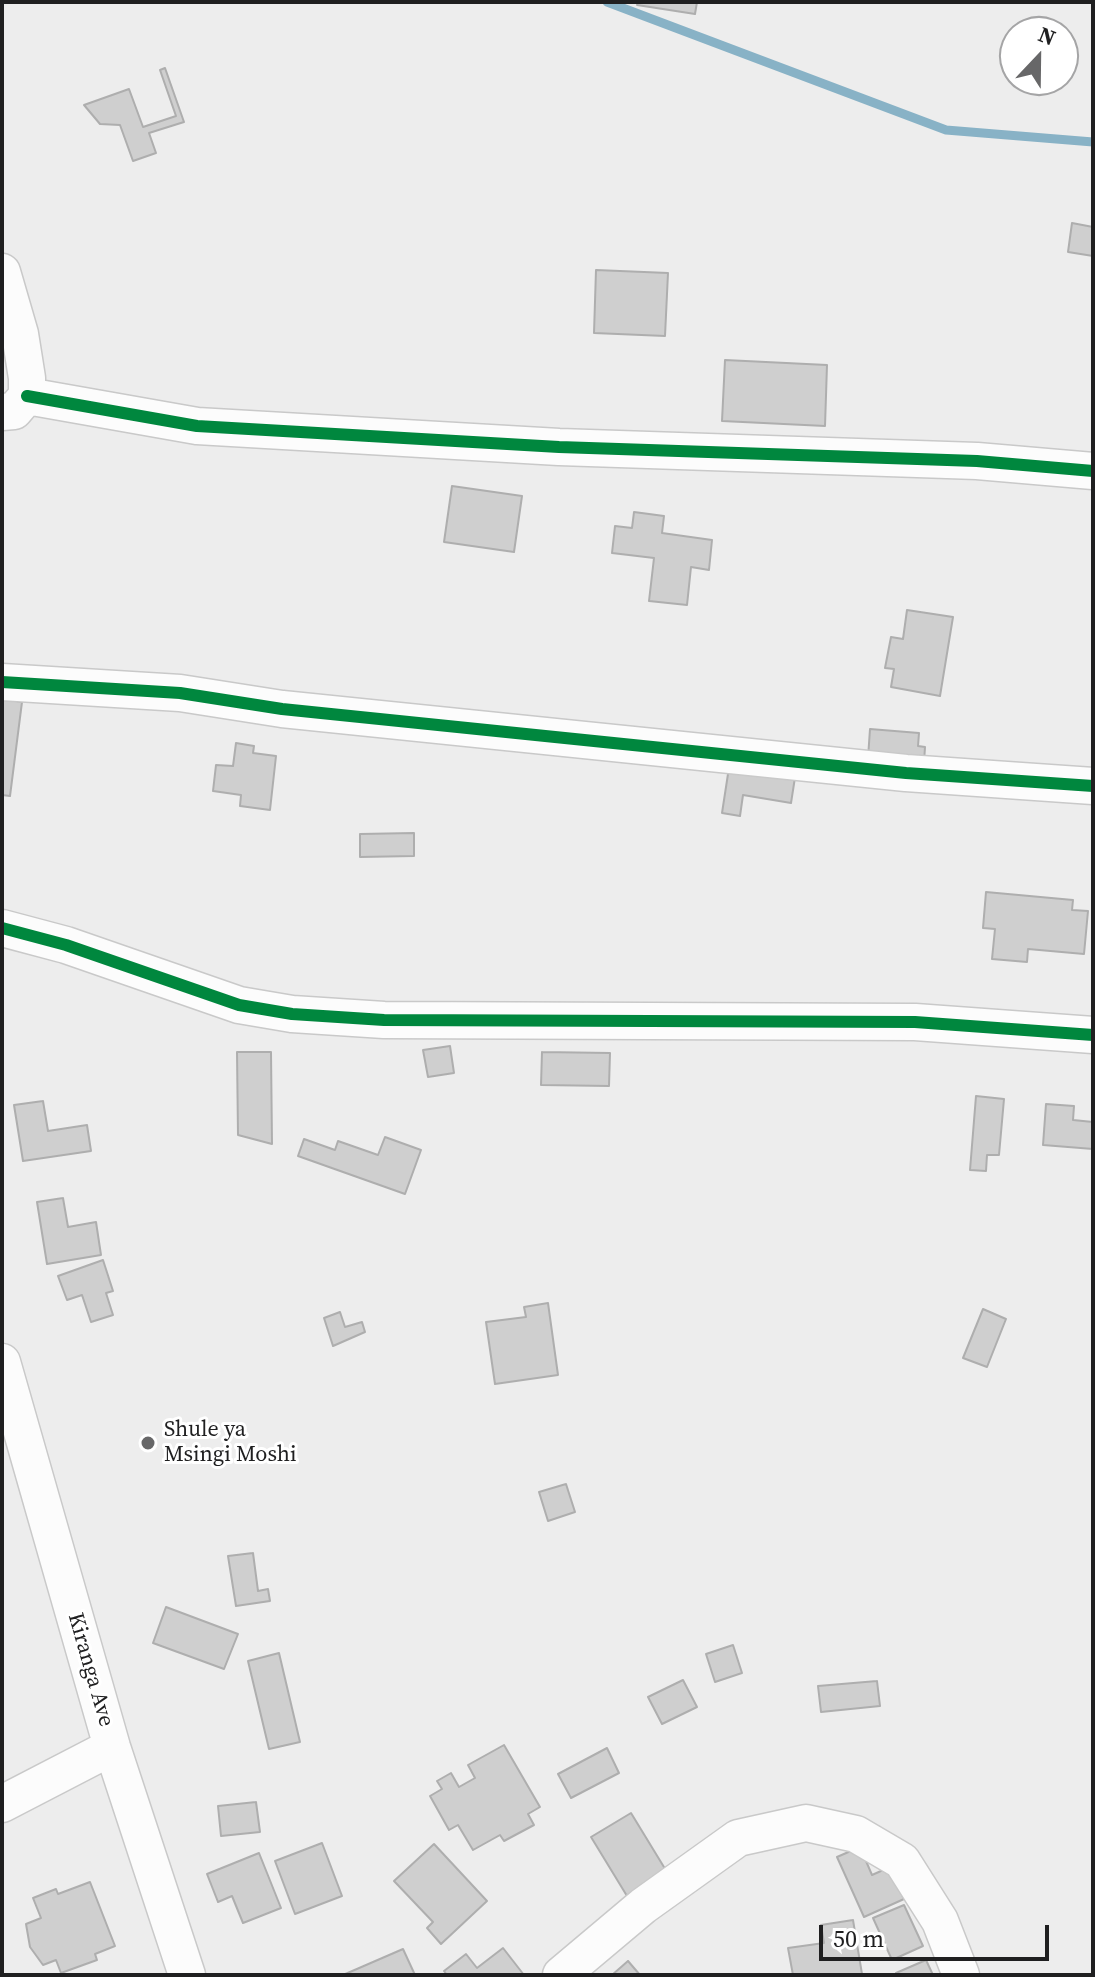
<!DOCTYPE html>
<style>
body{margin:0}
#map{position:relative;width:1095px;height:1977px;overflow:hidden;background:#ededed;font-family:"Source Serif 4",serif}
canvas{display:block}
.frame{position:absolute;inset:0;border:4px solid #1f1f20;pointer-events:none}
.north{position:absolute;left:999px;top:16px;width:80px;height:80px;box-sizing:border-box;background:#fff;border:2px solid #a5a5a6;border-radius:50%;rotate:22deg;font-size:22px;font-weight:700;line-height:32px;text-align:center;color:#1f1f20}
.north::after{content:'';display:block;margin:auto;width:28px;height:36px;background:#676768;clip-path:polygon(50% 0,100% 100%,50% 72%,0 100%)}
.scale{position:absolute;left:819px;top:1925px;width:230px;height:36px;box-sizing:border-box;border:4px solid #1f1f20;border-top:0;padding-left:10px;font-size:24px;line-height:28px;white-space:nowrap;color:#1f1f20;-webkit-text-stroke:6px #fff;paint-order:stroke}
</style>
<div id="map">
<canvas width="1095" height="1977"></canvas>
<div class="frame"></div>
<div class="north">N</div>
<div class="scale">50 m</div>
</div>
<script>
const ctx = document.querySelector('canvas').getContext('2d');
ctx.lineJoin = 'round';
function toPath(rows) {
  const path = new Path2D();
  for (const r of rows) {
    path.moveTo(r[0], r[1]);
    for (let i = 2; i < r.length; i += 2) path.lineTo(r[i], r[i + 1]);
  }
  return path;
}
function strokePath(path, color, width, dash) {
  ctx.strokeStyle = color;
  ctx.lineWidth = width;
  ctx.lineCap = dash ? 'butt' : 'round';
  ctx.setLineDash(dash || []);
  ctx.stroke(path);
}
function paint(path, color) {
  ctx.fillStyle = color;
  ctx.fill(path, 'evenodd');
}
function write(font, color, halo, rows, align = 'center') {
  ctx.font = font + ' "Source Serif 4",serif';
  ctx.lineWidth = 6;
  ctx.setLineDash([]);
  ctx.textBaseline = 'middle';
  ctx.strokeStyle = halo;
  ctx.fillStyle = color;
  for (const [text, x, y, turn = 0] of rows) {
    ctx.save();
    ctx.translate(x, y);
    ctx.rotate((+turn || 0) * Math.PI / 180);
    ctx.textAlign = isNaN(turn) ? turn : align;
    if (halo) ctx.strokeText(text, 0, 0);
    ctx.fillText(text, 0, 0);
    ctx.restore();
  }
}
strokePath(toPath([
 [607,2,946,130,1093,142]
]), '#88b2c6', 9);
const building = toPath([
 [638,2,697,2,695,14,637,5,638,2],
 [165,68,184,122,149,133,156,153,133,161,120,125,100,124,84,105,129,89,143,127,176,116,160,70,165,68],
 [1072,223,1093,227,1093,256,1068,252,1072,223],
 [596,270,668,273,665,336,594,333,596,270],
 [725,360,827,365,825,426,722,421,725,360],
 [452,486,522,496,514,552,444,542,452,486],
 [634,512,664,516,662,533,712,540,709,570,691,567,687,605,649,601,654,558,612,553,615,526,632,528,634,512],
 [907,610,953,617,940,696,891,687,894,669,885,668,891,637,903,639,907,610],
 [2,699,22,702,10,796,2,795,2,699],
 [870,729,919,733,918,746,925,747,924,763,868,758,870,729],
 [236,743,254,746,253,753,276,756,270,810,240,806,241,795,213,791,216,765,233,766,236,743],
 [730,761,796,771,791,803,743,795,740,816,722,813,730,761],
 [414,833,414,856,360,857,360,834,414,833],
 [986,892,1073,900,1072,910,1088,911,1084,954,1028,949,1027,962,992,959,995,929,983,928,986,892],
 [450,1046,454,1073,428,1077,423,1050,450,1046],
 [237,1052,271,1052,272,1144,238,1135,237,1052],
 [542,1052,610,1053,609,1086,541,1085,542,1052],
 [976,1096,1004,1099,999,1155,987,1155,986,1171,970,1170,976,1096],
 [43,1101,48,1131,87,1125,91,1151,23,1161,14,1105,43,1101],
 [1046,1104,1074,1106,1073,1120,1093,1122,1093,1149,1043,1145,1046,1104],
 [385,1137,421,1150,405,1194,298,1156,304,1139,335,1150,338,1141,378,1155,385,1137],
 [63,1198,68,1227,96,1222,101,1255,47,1264,37,1202,63,1198],
 [103,1260,113,1291,106,1293,113,1315,91,1322,82,1295,67,1300,58,1276,103,1260],
 [548,1303,558,1375,495,1384,486,1322,526,1317,524,1307,548,1303],
 [983,1309,1006,1319,987,1367,963,1358,983,1309],
 [340,1312,345,1327,362,1322,365,1332,333,1346,324,1318,340,1312],
 [566,1484,575,1512,548,1521,539,1492,566,1484],
 [253,1553,258,1591,268,1589,270,1601,236,1606,228,1556,253,1553],
 [166,1607,238,1634,224,1669,153,1643,166,1607],
 [733,1645,742,1673,715,1682,706,1654,733,1645],
 [279,1653,300,1742,269,1749,248,1661,279,1653],
 [683,1680,697,1707,662,1724,648,1697,683,1680],
 [877,1681,880,1706,821,1712,818,1686,877,1681],
 [504,1745,540,1807,528,1814,534,1825,504,1841,500,1835,473,1850,458,1825,449,1830,430,1796,442,1789,437,1781,451,1773,459,1787,475,1778,468,1765,504,1745],
 [607,1748,619,1773,571,1798,558,1774,607,1748],
 [256,1802,260,1832,221,1836,218,1806,256,1802],
 [631,1813,667,1872,627,1896,591,1837,631,1813],
 [322,1843,342,1896,295,1914,275,1861,322,1843],
 [434,1844,487,1901,441,1944,427,1928,433,1922,394,1881,434,1844],
 [860,1847,872,1875,890,1867,904,1899,864,1917,837,1857,860,1847],
 [259,1853,281,1908,243,1923,232,1896,218,1902,207,1874,259,1853],
 [90,1882,115,1946,95,1954,97,1960,61,1973,56,1960,43,1965,30,1947,26,1924,41,1918,33,1898,56,1889,58,1894,90,1882],
 [904,1905,923,1946,892,1960,873,1918,904,1905],
 [853,1920,862,1974,793,1975,788,1948,824,1943,821,1925,853,1920],
 [503,1948,524,1975,447,1975,444,1971,466,1954,477,1968,503,1948],
 [403,1949,415,1975,343,1975,403,1949],
 [926,1960,933,1975,897,1975,896,1973,926,1960],
 [628,1961,640,1975,612,1975,628,1961]
]);
paint(building, '#cfcfcf');
strokePath(building, '#aeaeae', 2);
const minor = toPath([
 [2,272,20,334,27,378,27,396,14,411,2,412],
 [27,396,197,426,559,447,977,461,1093,471],
 [2,682,180,693,282,709,906,773,1093,786],
 [2,928,66,945,239,1005,292,1014,384,1020,915,1022,1093,1035],
 [2,1362,112,1747,187,1975],
 [2,1804,112,1747],
 [561,1975,643,1906,738,1838,806,1823,856,1834,902,1861,940,1921,961,1975]
]);
strokePath(minor, '#c9c9c9', 39);
strokePath(minor, '#fcfcfc', 36);
strokePath(toPath([
 [27,396,197,426,559,447,977,461,1093,471],
 [2,682,180,693,282,709,906,773,1093,786],
 [2,928,66,945,239,1005,292,1014,384,1020,915,1022,1093,1035]
]), '#00873e', 12);
for (const [x, y, r, color] of [
 [148,1443,8,"#676768"]
]) {
  const dot = new Path2D();
  dot.arc(x, y, r, 0, 2 * Math.PI);
  ctx.fillStyle = color;
  ctx.fill(dot);
  strokePath(dot, '#fff', 3);
}
write('22px', '#1f1f20', '#fff', [
 ["Shule ya",164,1430],
 ["Msingi Moshi",164,1455]
], 'left');
write('22px', '#1f1f20', '#fff', [
 ["Kiranga Ave",90,1670,74]
]);
</script>
